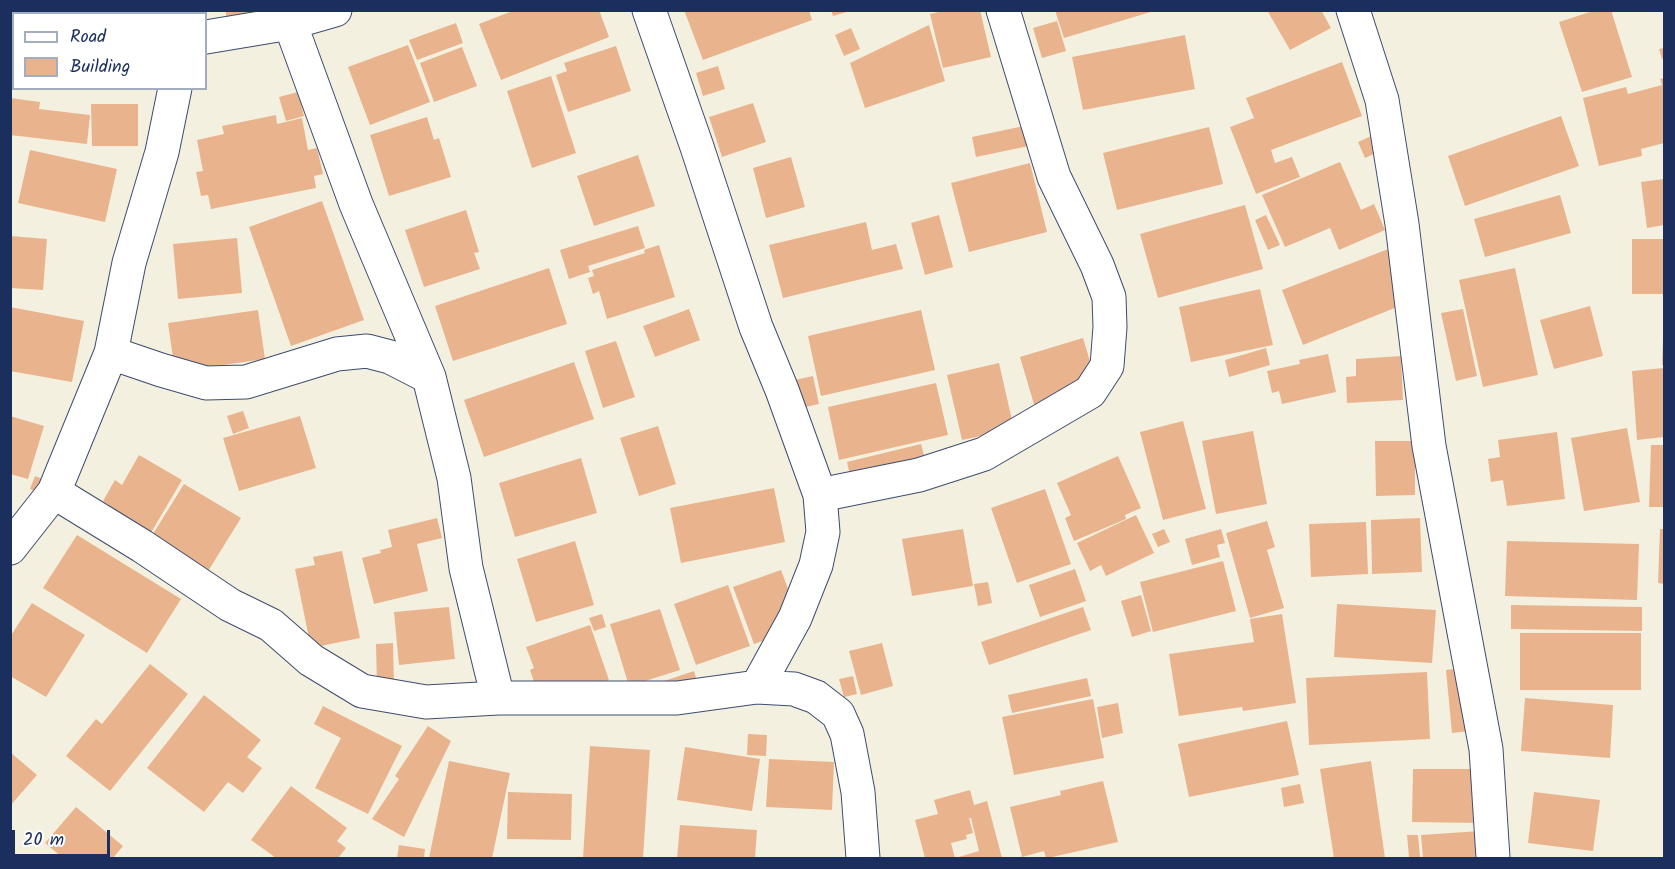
<!DOCTYPE html>
<style>
body{margin:0}
#map{position:relative;width:1675px;height:869px;overflow:hidden;background:#f4f0df;font-family:Kalam,sans-serif}
canvas{display:block}
.frame{position:absolute;inset:0;border:12px solid #1b2f5e;pointer-events:none}
.legend{position:absolute;left:12px;top:12px;width:195px;height:78px;box-sizing:border-box;background:#fff;border:2px solid #a4acbf;margin:0;padding:8px 10px;list-style:none;font-size:18px;color:#1b2f5e}
.legend li{display:flex;align-items:center;gap:12px;height:30px}
.legend b{width:30px;border:2px solid #a4acbf}
.scale{position:absolute;left:12px;top:830px;width:98px;height:27px;box-sizing:border-box;border:3px solid #1b2f5e;border-top:0;padding-left:8px;font-size:18px;line-height:21px;white-space:nowrap;color:#1b2f5e;-webkit-text-stroke:4px #fff;paint-order:stroke}
</style>
<div id="map">
<canvas width="1675" height="869"></canvas>
<div class="frame"></div>
<ul class="legend">
<li><b style="height:8px;background:#fff"></b>Road</li>
<li><b style="height:16px;background:#e9b48d"></b>Building</li>
</ul>
<div class="scale">20 m</div>
</div>
<script>
const ctx = document.querySelector('canvas').getContext('2d');
ctx.lineJoin = 'round';
function paint(path, color) {
  ctx.fillStyle = color;
  ctx.fill(path, 'evenodd');
}
function toPath(rows) {
  const path = new Path2D();
  for (const r of rows) {
    path.moveTo(r[0], r[1]);
    for (let i = 2; i < r.length; i += 2) path.lineTo(r[i], r[i + 1]);
  }
  return path;
}
function strokePath(path, color, width, dash) {
  ctx.strokeStyle = color;
  ctx.lineWidth = width;
  ctx.lineCap = dash ? 'butt' : 'round';
  ctx.setLineDash(dash || []);
  ctx.stroke(path);
}
paint(toPath([
 [10,10,46,10,46,14,14,14,14,36,10,36],
 [142,10,202,10,201,14,141,14],
 [226,10,265,10,226,24],
 [515,10,599,10,609,37,501,80,479,24],
 [684,10,809,10,812,20,703,60],
 [831,10,850,10,850,11,833,16],
 [947,10,980,10,991,57,943,68,930,14],
 [1055,10,1154,10,1154,11,1064,38],
 [1267,10,1321,10,1331,28,1290,50],
 [1596,10,1611,10,1632,77,1582,92,1559,22],
 [1057,21,1066,51,1042,58,1033,28],
 [456,23,463,43,417,60,409,40],
 [929,25,945,81,865,108,850,63],
 [851,28,860,49,844,56,835,35],
 [1185,35,1195,89,1083,110,1072,57],
 [408,45,430,102,370,125,348,67],
 [616,46,631,91,568,112,556,75,567,71,564,63],
 [462,47,477,86,434,102,420,63],
 [1664,48,1664,58,1662,59,1659,49],
 [1342,62,1362,116,1271,150,1275,163,1292,157,1300,177,1256,194,1230,127,1254,118,1246,98],
 [718,66,725,89,703,96,696,73],
 [551,76,576,153,532,168,507,91],
 [1664,78,1664,143,1641,149,1642,156,1599,166,1583,98,1626,87,1628,94,1662,85,1660,79],
 [298,92,304,116,286,121,279,97],
 [10,98,40,102,39,109,90,115,87,144,10,135],
 [753,103,766,142,722,157,709,117],
 [91,104,138,104,138,146,92,146],
 [276,115,277,124,302,118,308,150,317,148,323,174,314,176,316,188,211,209,208,195,201,196,196,172,203,171,197,140,224,134,222,126],
 [1561,116,1579,166,1465,206,1448,156],
 [427,117,434,140,439,138,451,177,389,196,370,135],
 [1033,124,1038,144,976,157,972,137],
 [1209,127,1223,184,1117,210,1103,153],
 [1378,133,1385,149,1365,158,1358,142],
 [30,150,117,169,105,222,18,203],
 [638,155,655,206,594,226,577,176],
 [791,157,805,207,766,218,753,168],
 [1340,162,1361,210,1374,204,1385,230,1339,250,1330,228,1285,247,1262,195],
 [1030,163,1047,232,969,252,951,183],
 [1664,179,1664,225,1647,228,1641,182],
 [1560,195,1571,233,1485,257,1474,219],
 [322,201,364,320,291,346,249,227],
 [1245,205,1263,269,1158,298,1140,234],
 [466,210,479,252,474,253,480,269,424,287,405,230],
 [939,215,953,267,925,275,911,223],
 [1266,215,1280,245,1268,250,1255,220],
 [866,222,872,250,896,244,903,269,783,298,769,245],
 [638,226,645,248,588,266,590,272,569,279,560,250],
 [10,236,47,239,43,290,10,288],
 [237,238,242,293,178,299,173,244],
 [1632,239,1664,239,1664,294,1632,294],
 [659,245,675,297,607,319,599,291,593,294,588,278,594,276,592,270,645,253,644,250],
 [1391,248,1401,276,1392,280,1402,305,1303,345,1282,290],
 [549,268,567,324,453,361,435,306],
 [1515,268,1538,375,1483,387,1459,280],
 [1260,289,1273,345,1191,362,1179,307],
 [1590,306,1603,356,1554,369,1540,320],
 [10,307,84,321,72,382,10,371],
 [689,309,700,340,655,357,643,326],
 [1463,309,1477,376,1456,381,1441,313],
 [258,310,265,359,175,372,168,323],
 [921,310,935,370,821,396,808,336],
 [1083,338,1099,391,1036,411,1020,357],
 [1663,339,1664,339,1664,365,1662,365],
 [616,341,635,397,603,408,585,351],
 [1266,348,1270,365,1229,377,1225,360],
 [1328,354,1336,392,1282,404,1279,391,1272,393,1267,371,1300,364,1299,360],
 [1401,356,1403,400,1347,403,1346,377,1356,376,1356,359],
 [574,362,594,419,484,457,464,400],
 [999,363,1014,429,962,440,947,375],
 [1664,368,1664,437,1637,440,1632,371],
 [813,376,819,404,801,408,795,380],
 [936,383,948,435,839,460,828,407],
 [243,411,249,428,233,434,227,416],
 [10,416,44,426,28,479,10,474],
 [300,416,316,468,239,491,223,438],
 [1183,421,1206,509,1163,520,1140,432],
 [658,426,676,484,639,496,620,438],
 [1627,428,1640,502,1584,511,1571,438],
 [1253,431,1267,504,1216,514,1202,441],
 [1557,432,1565,499,1507,506,1503,480,1491,482,1488,459,1500,457,1498,440],
 [1375,441,1415,441,1415,495,1376,496],
 [921,444,927,467,852,485,847,462],
 [1651,445,1664,445,1664,507,1649,507],
 [139,455,182,480,145,543,102,517,109,505,103,501,115,480,122,485],
 [1118,456,1141,508,1125,515,1126,519,1074,541,1065,518,1071,515,1057,483],
 [581,458,597,513,515,537,499,483],
 [35,476,54,484,48,497,30,489],
 [184,484,241,518,205,576,148,542],
 [774,488,785,542,681,563,670,508],
 [1045,489,1071,564,1017,583,991,508],
 [1136,515,1154,553,1106,576,1101,565,1090,571,1077,543],
 [437,518,442,538,417,544,428,591,374,604,362,558,381,553,380,550,392,547,388,530],
 [1420,518,1422,572,1372,574,1371,520],
 [1267,521,1275,547,1267,550,1284,608,1250,618,1226,533],
 [1366,522,1368,574,1311,577,1309,524],
 [963,529,973,586,912,596,902,539],
 [1164,529,1170,542,1158,547,1152,534],
 [1221,529,1225,543,1217,545,1220,557,1192,565,1185,539],
 [1660,529,1664,529,1664,584,1658,583],
 [77,535,181,599,147,653,43,588],
 [575,541,594,605,536,622,517,559],
 [1507,541,1639,544,1637,600,1505,596],
 [342,551,360,638,311,648,295,569,315,565,313,557],
 [1223,561,1236,611,1153,632,1140,582],
 [1075,569,1086,601,1040,617,1029,585],
 [781,570,802,627,754,644,733,587],
 [988,582,992,603,978,606,974,584],
 [728,585,750,646,696,665,674,604],
 [1141,595,1151,631,1132,637,1121,601],
 [32,603,85,635,46,697,10,676,10,637],
 [1337,604,1436,610,1432,663,1334,657],
 [1511,605,1642,607,1642,631,1511,629],
 [449,607,455,659,399,665,394,612],
 [1083,607,1091,630,989,665,981,642],
 [660,609,680,670,629,686,610,624],
 [602,614,606,627,594,631,589,618],
 [1282,614,1296,703,1243,711,1242,707,1179,716,1169,654,1254,642,1250,619],
 [590,625,609,680,542,705,530,670,534,668,526,647],
 [1520,633,1641,633,1641,690,1520,690],
 [393,643,394,684,377,685,376,644],
 [882,643,893,686,861,695,849,651],
 [150,664,188,694,110,791,66,756,96,719,102,724],
 [1464,668,1470,731,1452,733,1446,670],
 [694,671,699,688,670,698,664,681],
 [1427,672,1430,739,1309,745,1306,678],
 [853,676,857,694,844,697,839,679],
 [1087,678,1091,696,1012,713,1008,695],
 [204,695,261,740,247,757,262,768,243,793,228,782,204,812,147,768],
 [1525,698,1613,705,1610,758,1521,751],
 [1093,699,1104,758,1014,775,1002,717],
 [1118,703,1123,733,1102,738,1097,707],
 [323,706,402,746,368,814,315,788,341,738,314,724],
 [1287,721,1299,775,1189,797,1178,744],
 [428,726,451,741,404,837,372,819,399,779,395,776],
 [748,734,767,735,766,756,747,755],
 [590,746,650,750,643,858,583,858],
 [685,747,760,759,752,811,677,800],
 [10,752,37,775,10,806],
 [769,759,834,762,832,810,766,807],
 [449,761,510,773,492,858,429,858],
 [1371,761,1385,858,1334,858,1320,769],
 [1413,769,1478,769,1478,823,1412,822],
 [1103,781,1118,842,1048,858,1046,858,1044,851,1022,857,1010,807,1061,795,1060,791],
 [1300,784,1304,803,1284,807,1281,788],
 [291,786,347,828,337,841,346,848,338,858,276,858,251,840],
 [970,790,974,805,987,801,1002,858,925,858,915,820,938,814,934,800],
 [969,818,971,818,979,851,955,858,951,843,967,839,966,835,973,833],
 [508,792,572,794,571,840,507,839],
 [1534,792,1600,800,1593,851,1528,843],
 [76,807,123,846,113,858,63,858,45,843],
 [680,825,757,830,755,858,677,858],
 [1480,831,1482,858,1423,858,1421,835],
 [1407,835,1418,835,1420,857,1409,857],
 [399,845,425,849,424,858,397,858]
]), '#e9b48d');
const street = toPath([
 [649,10,697,147,756,327,782,390,820,495,823,532,816,565,795,618,757,687],
 [1353,10,1382,100,1402,224,1429,446,1486,749,1493,858],
 [290,23,356,204,429,377,454,478,466,568,498,698],
 [206,37,290,23,335,10],
 [10,52,14,52],
 [111,353,161,370,206,383,246,382,337,354,367,351,390,357,429,377],
 [54,492,142,546,230,605,271,625,311,660,362,691,426,702,498,698,677,698,757,687,794,689,816,697,838,714,847,734,858,792,863,858],
 [820,495,919,475,984,454,1090,392,1107,366,1110,327,1109,297,1097,265,1054,177,1003,10],
 [10,548,54,492,111,353,129,263,162,152,175,88]
]);
strokePath(street, '#3c4c71', 35);
strokePath(street, '#fff', 33);
</script>
